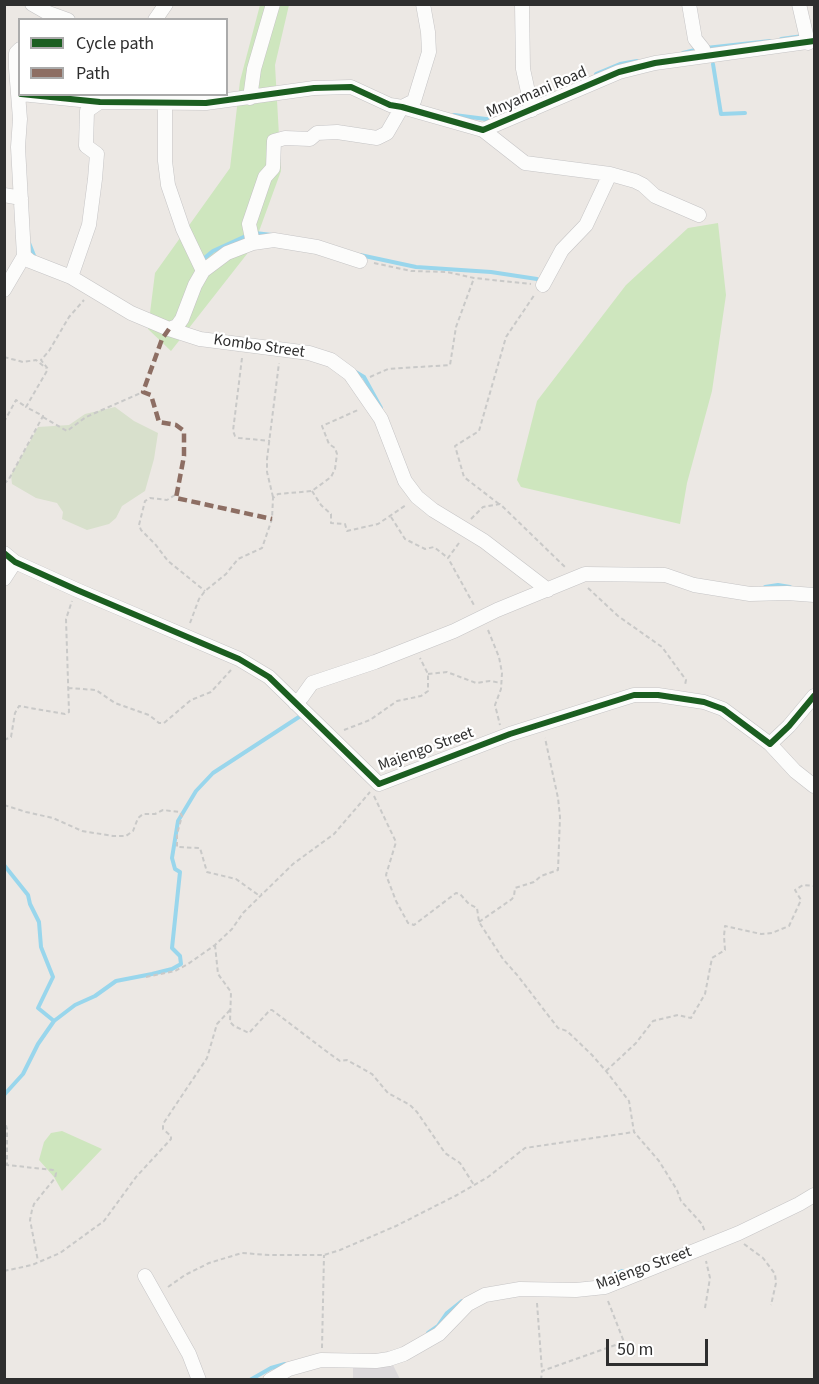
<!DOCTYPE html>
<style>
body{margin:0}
#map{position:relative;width:819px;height:1384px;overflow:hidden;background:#ece8e4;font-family:"Source Sans 3",sans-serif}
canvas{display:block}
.frame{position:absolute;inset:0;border:6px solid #2e2e2e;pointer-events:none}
.legend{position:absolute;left:18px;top:18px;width:210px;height:78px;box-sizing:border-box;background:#fff;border:2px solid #ababab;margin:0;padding:8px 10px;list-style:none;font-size:18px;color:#2e2e2e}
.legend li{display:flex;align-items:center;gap:12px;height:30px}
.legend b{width:30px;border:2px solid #ababab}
.scale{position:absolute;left:606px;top:1339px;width:102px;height:27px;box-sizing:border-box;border:3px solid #2e2e2e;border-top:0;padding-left:8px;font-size:18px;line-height:21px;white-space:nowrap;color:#2e2e2e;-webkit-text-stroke:4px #fff;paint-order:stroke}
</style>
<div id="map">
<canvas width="819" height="1384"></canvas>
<div class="frame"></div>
<ul class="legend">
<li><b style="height:8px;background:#1b5e20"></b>Cycle path</li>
<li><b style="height:8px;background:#8d6e63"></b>Path</li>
</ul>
<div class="scale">50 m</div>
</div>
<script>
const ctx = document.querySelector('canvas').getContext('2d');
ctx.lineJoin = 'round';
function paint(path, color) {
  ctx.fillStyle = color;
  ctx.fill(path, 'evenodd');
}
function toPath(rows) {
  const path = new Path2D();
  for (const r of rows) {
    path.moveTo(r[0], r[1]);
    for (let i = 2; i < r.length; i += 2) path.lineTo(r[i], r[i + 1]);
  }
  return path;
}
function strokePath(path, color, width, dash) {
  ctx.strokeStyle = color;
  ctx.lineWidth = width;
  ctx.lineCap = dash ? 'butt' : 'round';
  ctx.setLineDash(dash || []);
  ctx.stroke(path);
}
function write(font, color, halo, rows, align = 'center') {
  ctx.font = font + ' "Source Sans 3",sans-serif';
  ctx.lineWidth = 4.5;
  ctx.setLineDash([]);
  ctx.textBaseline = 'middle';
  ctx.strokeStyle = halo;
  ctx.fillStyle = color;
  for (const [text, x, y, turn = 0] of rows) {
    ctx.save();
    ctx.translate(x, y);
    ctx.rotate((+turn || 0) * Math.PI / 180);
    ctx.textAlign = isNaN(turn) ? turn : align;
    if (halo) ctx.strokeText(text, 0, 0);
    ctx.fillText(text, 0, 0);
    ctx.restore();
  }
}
paint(toPath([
 [392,1363,400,1379,353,1380,353,1365]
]), '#dcd9db');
paint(toPath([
 [260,5,289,5,275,65,281,171,254,245,171,351,148,329,155,273,230,168,240,81],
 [718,223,726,295,712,391,687,483,680,524,521,487,517,480,537,401,626,285,688,228],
 [62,1131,102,1149,62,1191,54,1177,39,1160,44,1142,51,1133]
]), '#cee6be');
paint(toPath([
 [115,407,134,421,158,433,154,459,145,491,122,506,116,518,109,524,87,530,62,519,63,512,57,503,36,498,12,484,11,475,38,427,69,425,85,414]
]), '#d8e0cc');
strokePath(toPath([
 [781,39,803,36],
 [706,48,770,41],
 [683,53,699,49],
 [713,64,721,114,745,113],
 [596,74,620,64,637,61],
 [454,115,494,120],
 [255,233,272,235],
 [29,243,35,258],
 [360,255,416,267,491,272,537,279],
 [202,260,213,251,248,235],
 [354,371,364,377,381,408],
 [765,587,778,585,790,587],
 [4,865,28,895,30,904,39,922,41,947,53,977,38,1008,54,1021],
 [4,1095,23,1074,38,1044,54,1021,75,1005,95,996,116,981,152,974,172,969,181,964,180,956,172,948,180,872,175,869,172,858,178,821,196,791,213,773,302,715],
 [600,1282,622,1271],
 [428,1333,438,1326,447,1313,462,1301],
 [250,1380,271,1368,285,1364]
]), '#99d6ec', 4);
const minor = toPath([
 [32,4,46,12,68,20],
 [522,4,523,69,532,110],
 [689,4,695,39,703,49,705,56],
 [799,4,808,43],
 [155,20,166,4],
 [21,94,100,102,206,103,314,88,351,87,390,105,402,107,483,130,619,72,655,63,814,41],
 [250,98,254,69,273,4],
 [165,102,165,161,168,185,183,229,203,271],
 [483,130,525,163,610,174,635,181,643,185,655,196,699,215],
 [4,195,21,198],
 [253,243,249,224,265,177,273,168,274,141,285,138,310,139,317,133,337,132,377,138,387,133,402,107,414,101,429,52,428,32,423,4],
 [24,256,30,261,71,277,131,313,169,329,200,339,309,353,331,360,350,374,381,419,405,481,417,497,433,510,484,541,548,590],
 [71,277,89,225,95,179,97,154,86,146,87,111,101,101],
 [543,285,562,250,586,225,610,174],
 [4,290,24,256,18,147,20,119,16,68,16,53,20,49],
 [169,329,177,326,182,319,195,285,203,271,227,253,253,243,274,240,317,247,360,261],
 [4,553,15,562,77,590,239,659,269,677,379,784,510,734,634,695,658,695,704,702,723,709,770,744,789,726,814,696],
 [4,579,15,562],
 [295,703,302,697,312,683,375,662,454,631,497,610,585,574,665,575,694,585,750,594,787,593,814,595],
 [770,744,795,771,814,786],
 [145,1276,189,1354,199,1380],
 [270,1380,289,1369,321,1360,376,1361,389,1359,404,1354,439,1334,468,1304,485,1295,520,1289,576,1290,605,1287,739,1233,799,1204,814,1195]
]);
strokePath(minor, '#c5c4c5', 15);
strokePath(toPath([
 [374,263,411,271,447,272,474,278,531,284],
 [4,357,23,362,36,360,46,368],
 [242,358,233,431,235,436,239,438,270,441],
 [370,377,388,369,450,365,456,327,474,278],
 [43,417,67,431,86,417,143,392],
 [4,422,16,400,26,407],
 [4,484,9,479,43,416,26,407,48,369,41,360,49,351,69,317,84,300],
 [312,491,321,505,331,514,331,523,345,524,347,531,378,524,406,505],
 [175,495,167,500,150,498,145,501,139,525,141,530,155,544,168,561,205,591],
 [273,497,267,472,267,459,279,363],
 [499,504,464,477,455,446,479,431,506,337,535,294],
 [391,517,405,539,425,549,434,547,448,558],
 [471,519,483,507,500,504,566,568],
 [459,543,448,558,475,607],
 [588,588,618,616,662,647,686,680,685,685],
 [190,623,199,599,205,591,226,574,238,559,262,548,272,519,273,498,278,494,312,491,331,477,335,469,337,454,335,448,329,444,322,426,358,410],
 [488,630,499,657,502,673,501,689,495,705,500,725],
 [428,674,447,672,476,683,490,681,501,683],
 [68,688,96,690,115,703,149,715,159,723,164,723,191,700,211,692,231,670],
 [344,730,370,720,397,701,421,696,428,691,428,674,420,658],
 [4,740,11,737,15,713,19,706,65,714,69,712,66,619,72,601],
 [374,796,396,842,386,875,396,901,408,923,414,925,456,893,460,894,469,904,477,908,479,922,503,959,518,976,551,1019,558,1028,567,1031,592,1055,606,1071,629,1101,634,1132,659,1161,677,1190,681,1201,702,1224,705,1232],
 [4,805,26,812,53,818,82,831,113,836,126,836,133,831,138,818,143,814,155,814,163,810,180,812,182,816,177,834,177,847,200,848,207,872,236,879,257,894,262,894],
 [479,922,512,899,514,896,515,888,534,882,541,876,558,870,560,817,558,798,545,738],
 [215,945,218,974,231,992,230,1022,234,1026,249,1033,270,1010,272,1010,330,1054,340,1061,347,1060,372,1074,388,1093,410,1105,417,1112,445,1153,460,1163,474,1185],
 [146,977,175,971,188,964,215,945,232,929,243,913,293,864,334,834,370,792],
 [606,1071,636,1043,653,1021,678,1015,691,1018,705,994,712,958,725,950,724,936,725,926,761,934,772,933,789,926,801,900,795,890,803,885,814,886],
 [4,1118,7,1129,7,1165,53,1170,56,1173,55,1178,34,1204,32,1210,30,1220,38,1261],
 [744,1244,763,1258,775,1274,776,1283,771,1305],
 [4,1271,32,1265,60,1253,104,1221,136,1177,171,1139,171,1136,163,1129,163,1124,207,1058,217,1024,230,1010],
 [168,1287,185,1275,209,1263,242,1253,269,1255,324,1255,340,1250,396,1226,457,1195,488,1177,525,1148,634,1132],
 [608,1301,624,1342,634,1356],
 [537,1303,542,1371],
 [705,1308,710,1278,706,1261],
 [322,1348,324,1255],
 [541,1380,542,1371,624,1342]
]), '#c9c9c8', 2, [4.5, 3]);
strokePath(minor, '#fcfcfb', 14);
strokePath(toPath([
 [169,329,162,339,143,392,151,395,159,422,176,425,184,431,184,456,176,498,272,519]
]), '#8d6e63', 4.5, [9, 4.5]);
strokePath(toPath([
 [21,94,100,102,206,103,314,88,351,87,390,105,402,107,483,130,619,72,655,63,814,41],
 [4,553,15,562,77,590,239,659,269,677,379,784,510,734,634,695,658,695,704,702,723,709,770,744,789,726,814,696]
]), '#1b5e20', 6);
write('16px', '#2e2e2e', '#fff', [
 ["Mnyamani Road",537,93,-23],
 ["Kombo Street",259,347,8],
 ["Majengo Street",426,750,-20],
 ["Majengo Street",644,1269,-20]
]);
</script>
